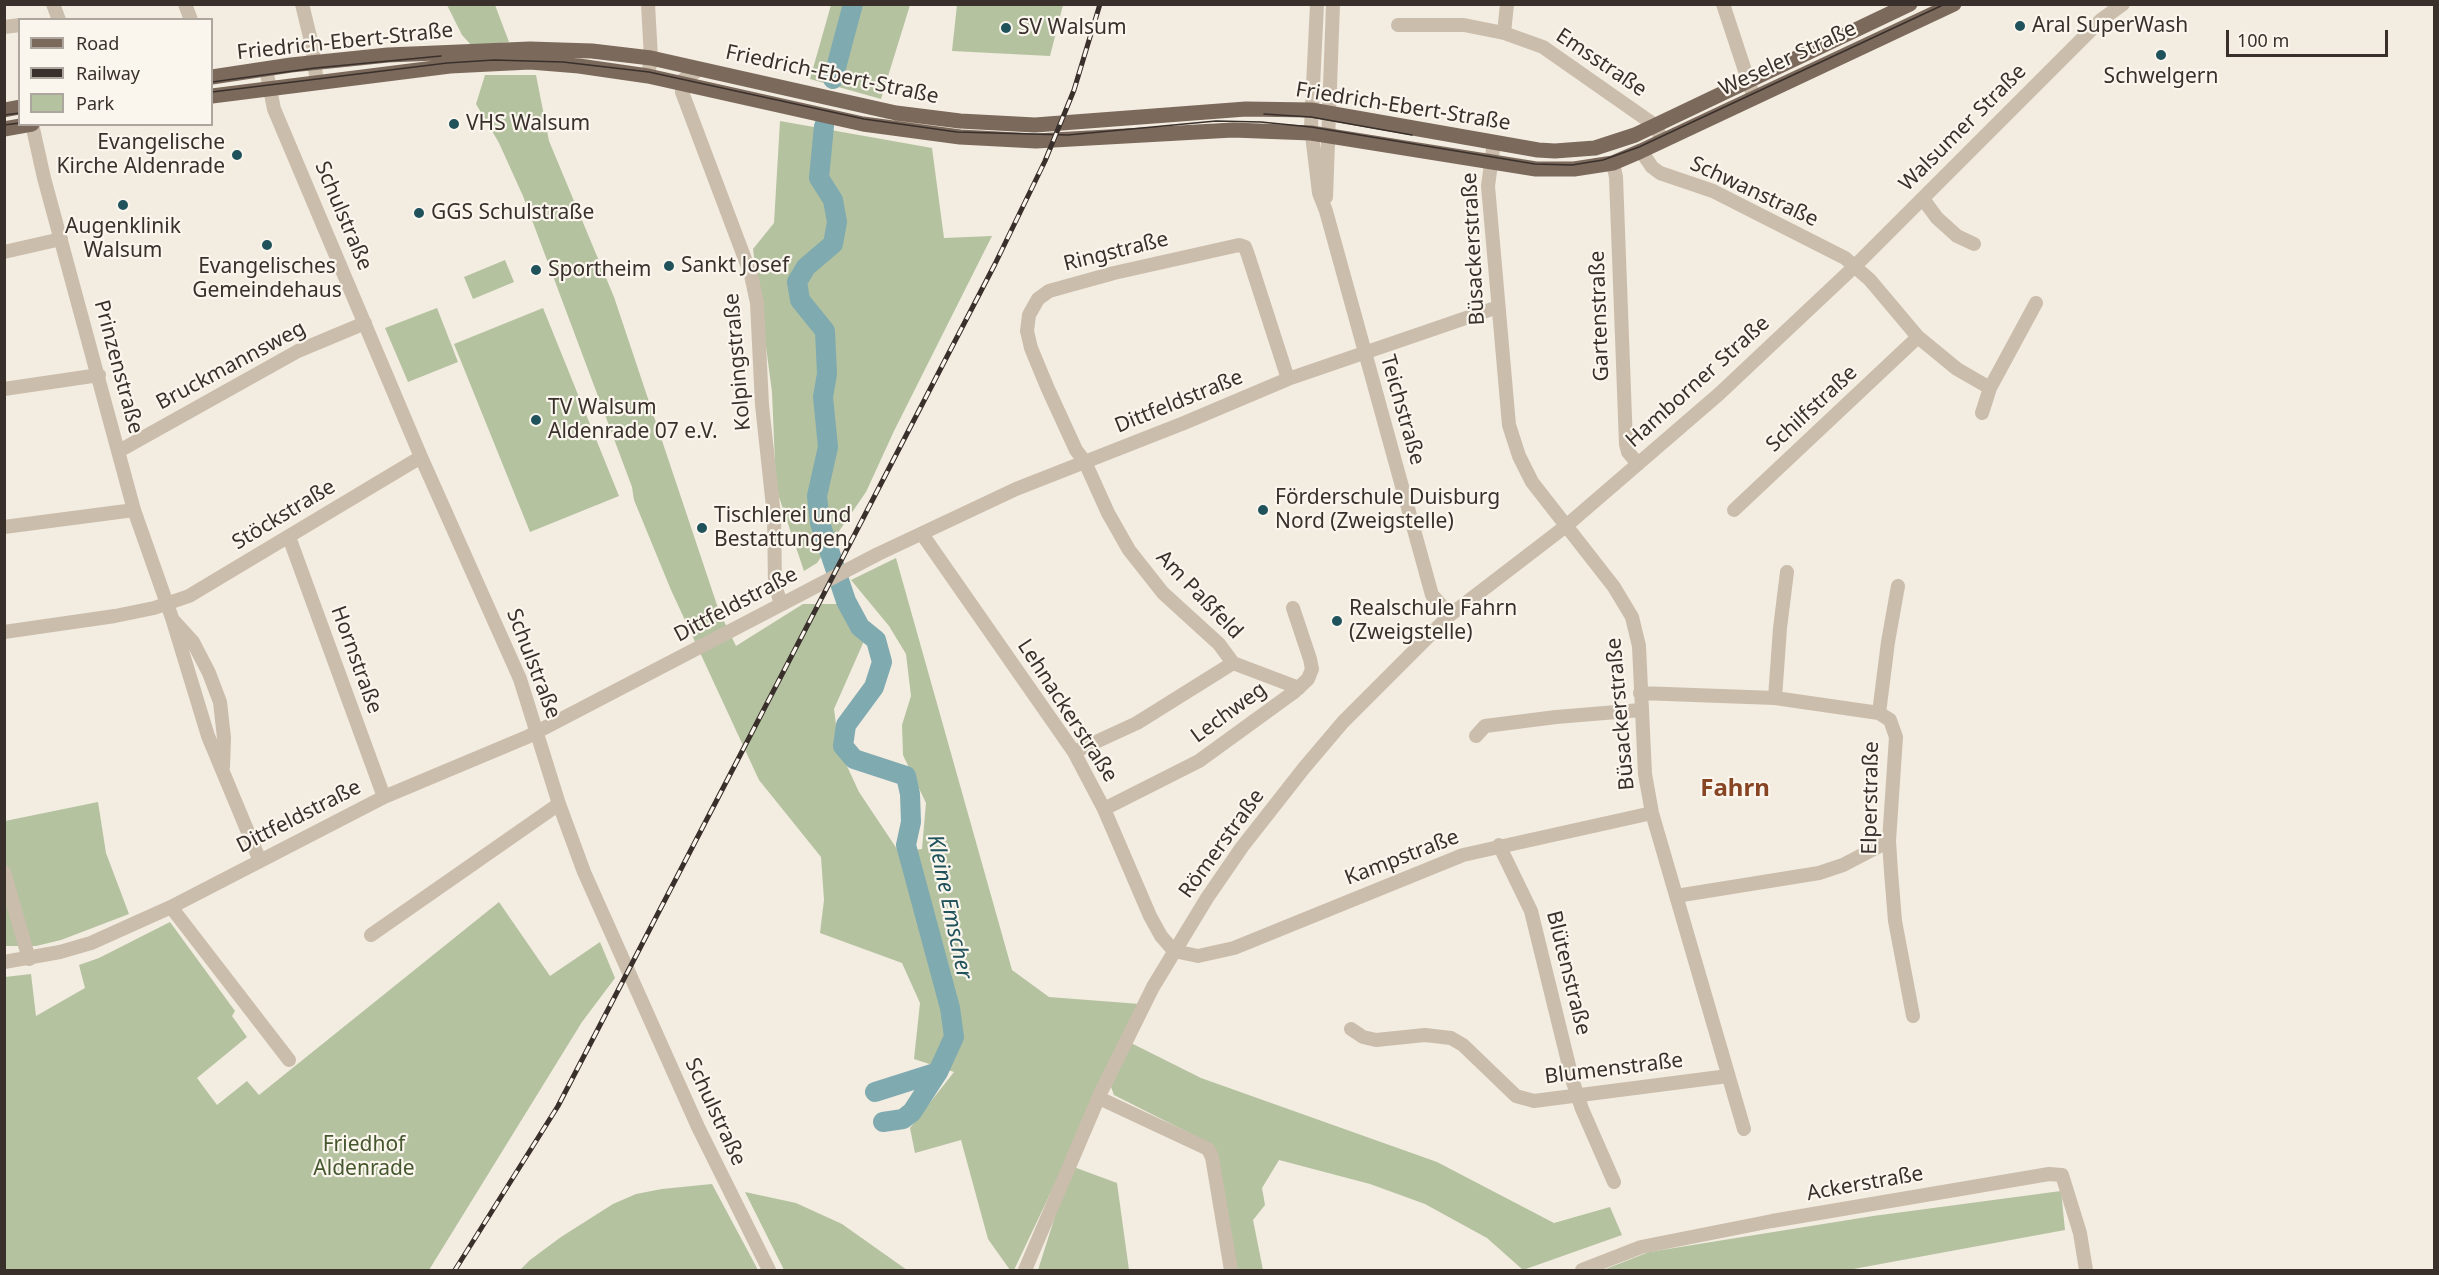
<!DOCTYPE html>
<meta charset="utf-8">
<style>
body{margin:0}
#map{position:relative;width:2439px;height:1275px;overflow:hidden;background:#f3ece0;font-family:"Noto Sans",sans-serif}
canvas{display:block}
.frame{position:absolute;inset:0;border:6px solid #39302b;pointer-events:none}
.legend{position:absolute;left:18px;top:18px;width:195px;height:108px;box-sizing:border-box;background:#faf5ed;border:2px solid #ada69f;margin:0;padding:8px 10px;list-style:none;font-size:18px;color:#39302b}
.legend li{display:flex;align-items:center;gap:12px;height:30px}
.legend b{width:30px;border:2px solid #ada69f}
.scale{position:absolute;left:2226px;top:30px;width:162px;height:27px;box-sizing:border-box;border:3px solid #39302b;border-top:0;padding-left:8px;font-size:18px;line-height:21px;white-space:nowrap;color:#39302b;-webkit-text-stroke:4px #faf5ed;paint-order:stroke}
</style>
<div id="map">
<canvas width="2439" height="1275"></canvas>
<div class="frame"></div>
<ul class="legend">
<li><b style="height:8px;background:#7b695c"></b>Road</li>
<li><b style="height:8px;background:#39302b"></b>Railway</li>
<li><b style="height:16px;background:#b4c2a0"></b>Park</li>
</ul>
<div class="scale">100 m</div>
</div>
<script>
const ctx = document.querySelector('canvas').getContext('2d');
ctx.lineJoin = 'round';
function paint(path, color) {
  ctx.fillStyle = color;
  ctx.fill(path, 'evenodd');
}
function toPath(rows) {
  const path = new Path2D();
  for (const r of rows) {
    path.moveTo(r[0], r[1]);
    for (let i = 2; i < r.length; i += 2) path.lineTo(r[i], r[i + 1]);
  }
  return path;
}
function strokePath(path, color, width, dash) {
  ctx.strokeStyle = color;
  ctx.lineWidth = width;
  ctx.lineCap = dash ? 'butt' : 'round';
  ctx.setLineDash(dash || []);
  ctx.stroke(path);
}
function write(font, color, halo, rows, align = 'center') {
  ctx.font = font + ' "Noto Sans",sans-serif';
  ctx.lineWidth = 4.5;
  ctx.setLineDash([]);
  ctx.textBaseline = 'middle';
  ctx.strokeStyle = halo;
  ctx.fillStyle = color;
  for (const [text, x, y, turn = 0] of rows) {
    ctx.save();
    ctx.translate(x, y);
    ctx.rotate((+turn || 0) * Math.PI / 180);
    ctx.textAlign = isNaN(turn) ? turn : align;
    if (halo) ctx.strokeText(text, 0, 0);
    ctx.fillText(text, 0, 0);
    ctx.restore();
  }
}
paint(toPath([
 [447,5,495,5,509,42,472,46,462,35],
 [831,5,910,5,881,99,810,79],
 [957,5,1063,5,1050,56,952,51],
 [485,75,536,75,549,141,614,297,719,611,736,646,803,604,838,604,864,641,834,709,839,749,859,792,899,852,922,849,926,803,903,755,902,725,911,696,906,654,889,626,851,580,896,558,1012,970,1049,997,1140,1004,1014,1270,1010,1270,988,1239,961,1140,915,1153,910,1128,954,1072,914,1059,920,1003,902,963,820,933,824,900,821,857,759,780,671,590,634,500,632,487,523,196,499,143,476,104],
 [780,121,932,148,944,238,992,236,894,431,866,492,817,563,804,571,776,488,772,392,753,249,774,223],
 [505,260,514,282,473,299,464,277],
 [437,308,458,362,408,382,385,328],
 [543,308,619,496,530,532,454,344],
 [98,802,106,853,129,914,61,940,36,946,5,946,5,821],
 [499,902,550,976,600,942,615,978,582,1022,429,1270,5,1270,5,977,31,974,36,1016,85,988,79,965,99,958,170,922,235,1011,232,1016,247,1037,197,1078,217,1105,247,1081,259,1095],
 [1131,1043,1201,1078,1437,1162,1554,1223,1610,1207,1622,1235,1523,1270,1487,1238,1425,1204,1370,1184,1279,1160,1262,1188,1265,1205,1253,1220,1263,1270,1237,1270,1213,1145,1114,1095,1111,1087],
 [1071,1166,1117,1183,1129,1270,1038,1270],
 [712,1184,758,1270,520,1270,530,1260,561,1237,613,1204,636,1194,662,1189],
 [2061,1191,2065,1230,1848,1270,1603,1270,1649,1252,1873,1216],
 [745,1192,796,1203,842,1224,907,1270,784,1270]
]), '#b4c2a0');
strokePath(toPath([
 [833,79,853,4],
 [824,126,819,178,833,200,837,222,833,244,806,267,797,282,800,300,825,331,827,374,823,397,828,447,817,496,820,523,846,601,860,627,876,640,882,662,874,687,846,725,843,746,854,759,906,776,910,794,911,822,906,845,950,1008,954,1037,938,1072,912,1112,903,1119,883,1122],
 [875,1092,938,1072]
]), '#7faab0', 20);
strokePath(toPath([
 [53,4,59,20],
 [185,4,191,20],
 [302,4,311,41,317,82],
 [648,4,651,58,648,76],
 [1317,4,1311,127,1319,193,1326,211,1432,595,1450,615],
 [1723,4,1754,98],
 [1398,25,1464,25,1504,33,1543,47,1656,126,1662,141],
 [4,27,20,25],
 [1504,33,1507,4],
 [266,69,274,109,421,457,520,679,559,804,584,872,698,1127,769,1270],
 [700,69,684,79,682,92,751,275,757,303,762,405,774,516,775,585,781,604],
 [32,124,44,178,134,510,172,618,208,736,260,861],
 [1494,142,1488,186,1509,425,1519,456,1532,482,1614,587,1632,617,1639,646,1645,774,1652,813,1744,1129],
 [1641,151,1652,167,1660,173,1713,191,1845,258,1870,280,1918,337,1957,369,1990,388],
 [1613,163,1616,177,1626,444,1628,452,1638,464],
 [1326,197,1333,4],
 [1923,199,1937,218,1957,236,1974,244],
 [4,252,61,239],
 [1288,379,1248,255,1245,247,1239,245,1114,273,1049,291,1038,299,1029,315,1027,331,1031,348,1048,389,1076,450,1085,462,1108,513,1129,550,1163,593,1219,644,1233,663,1299,688],
 [4,389,99,375],
 [1982,413,1990,388,2036,303],
 [119,451,298,351,365,323],
 [1734,510,1918,337],
 [4,527,134,510],
 [922,534,1074,752,1104,809,1150,916,1161,936,1174,951,1198,956,1234,948,1463,855,1652,813],
 [289,537,384,797],
 [1898,586,1888,642,1879,713,1890,720,1896,737,1889,841,1891,872,1895,921,1913,1016],
 [173,620,193,642,209,673,220,702,224,738,223,767],
 [4,632,115,616,154,608,189,596,421,457],
 [1640,693,1775,698,1879,713],
 [1775,698,1780,628,1787,572],
 [1476,736,1485,726,1556,717,1641,710],
 [1074,752,1137,723,1233,663],
 [1104,809,1199,761,1294,692,1308,679,1312,669,1310,659,1293,608],
 [1499,845,1531,911,1573,1082,1582,1109,1614,1182],
 [4,872,29,959],
 [1676,896,1819,873,1843,865,1889,841],
 [171,907,289,1060],
 [371,935,559,804],
 [4,962,60,952,91,943,171,907,384,797,527,737,878,554,1016,489,1184,423,1288,379,1498,307],
 [1351,1029,1363,1037,1376,1040,1425,1035,1451,1038,1463,1045,1516,1096,1534,1101,1728,1076],
 [1099,1098,1208,1149,1212,1157,1231,1270],
 [1025,1270,1101,1092,1153,987,1207,898,1242,847,1304,768,1343,722,1450,615,1566,526,1719,394,1855,266,2101,20,2123,4],
 [1582,1270,1641,1247,1772,1221,2049,1174,2062,1175,2080,1233,2086,1270]
]), '#cbbdac', 14);
strokePath(toPath([
 [212,77,291,65,388,55,530,49,592,51,651,58,896,113,960,121,1035,125,1246,109,1311,110,1538,150,1555,151,1595,148,1635,135,1910,4],
 [212,96,450,66,530,62,579,66,648,76,863,124,960,137,1036,141,1233,130,1311,133,1536,169,1574,169,1613,163,1641,151,1954,4],
 [4,110,20,107],
 [4,129,32,124]
]), '#7b695c', 15);
strokePath(toPath([
 [212,82,315,68,441,56],
 [212,92,447,63,494,60,563,62,649,72,864,119,957,132,1068,135,1216,121,1261,122,1311,127,1535,164,1572,165,1603,160,1639,147,1945,4],
 [1264,114,1311,117,1412,135],
 [4,115,20,113],
 [4,125,20,123]
]), '#39302b', 1.5);
const rail = toPath([
 [455,1270,558,1106,995,264,1045,161,1074,90,1100,4]
]);
strokePath(rail, '#39302b', 5);
strokePath(rail, '#faf5ed', 3, [9]);
for (const [x, y, r, color] of [
 [2020,26,6,"#20525b"],
 [1006,28,6,"#20525b"],
 [2161,55,6,"#20525b"],
 [454,124,6,"#20525b"],
 [237,155,6,"#20525b"],
 [123,205,6,"#20525b"],
 [419,213,6,"#20525b"],
 [267,245,6,"#20525b"],
 [669,266,6,"#20525b"],
 [536,270,6,"#20525b"],
 [536,420,6,"#20525b"],
 [1263,510,6,"#20525b"],
 [702,528,6,"#20525b"],
 [1337,621,6,"#20525b"]
]) {
  const dot = new Path2D();
  dot.arc(x, y, r, 0, 2 * Math.PI);
  ctx.fillStyle = color;
  ctx.fill(dot);
  strokePath(dot, '#faf5ed', 2);
}
write('21px', '#39302b', '#faf5ed', [
 ["Aral SuperWash",2032,26],
 ["SV Walsum",1018,28],
 ["Schwelgern",2161,77,"center"],
 ["VHS Walsum",466,124],
 ["Evangelische",225,143,"right"],
 ["Kirche Aldenrade",225,167,"right"],
 ["GGS Schulstraße",431,213],
 ["Augenklinik",123,227,"center"],
 ["Walsum",123,251,"center"],
 ["Sankt Josef",681,266],
 ["Evangelisches",267,267,"center"],
 ["Gemeindehaus",267,291,"center"],
 ["Sportheim",548,270],
 ["TV Walsum",548,408],
 ["Aldenrade 07 e.V.",548,432],
 ["Förderschule Duisburg",1275,498],
 ["Nord (Zweigstelle)",1275,522],
 ["Tischlerei und",714,516],
 ["Bestattungen",714,540],
 ["Realschule Fahrn",1349,609],
 ["(Zweigstelle)",1349,633]
], 'left');
write('21px', '#39302b', '#faf5ed', [
 ["Friedrich-Ebert-Straße",345,42,-6],
 ["Weseler Straße",1788,59,-25],
 ["Emsstraße",1601,63,34],
 ["Friedrich-Ebert-Straße",832,75,12],
 ["Friedrich-Ebert-Straße",1403,107,9],
 ["Walsumer Straße",1963,128,-45],
 ["Schwanstraße",1754,192,25],
 ["Schulstraße",343,216,67],
 ["Büsackerstraße",1474,249,-93],
 ["Ringstraße",1116,252,-14],
 ["Gartenstraße",1600,316,-92],
 ["Kolpingstraße",738,362,-95],
 ["Bruckmannsweg",231,366,-28],
 ["Prinzenstraße",118,367,75],
 ["Hamborner Straße",1698,382,-42],
 ["Dittfeldstraße",1179,402,-22],
 ["Schilfstraße",1812,409,-43],
 ["Teichstraße",1402,410,74],
 ["Stöckstraße",284,515,-31],
 ["Am Paßfeld",1199,595,46],
 ["Dittfeldstraße",736,605,-28],
 ["Hornstraße",356,660,70],
 ["Schulstraße",533,664,69],
 ["Lehnackerstraße",1067,711,57],
 ["Lechweg",1229,713,-36],
 ["Büsackerstraße",1621,714,-95],
 ["Elperstraße",1871,798,-89],
 ["Dittfeldstraße",299,817,-27],
 ["Römerstraße",1222,844,-54],
 ["Kampstraße",1402,858,-21],
 ["Blütenstraße",1568,973,76],
 ["Blumenstraße",1614,1069,-7],
 ["Schulstraße",715,1112,65],
 ["Ackerstraße",1865,1184,-10]
]);
write('21px', '#45572e', '#faf5ed', [
 ["Friedhof",364,1145],
 ["Aldenrade",364,1169]
]);
write('italic 22px', '#20525b', '#faf5ed', [
 ["Kleine Emscher",949,907,78]
]);
write('bold 24px', '#874524', '#faf5ed', [
 ["Fahrn",1735,789]
]);
</script>
